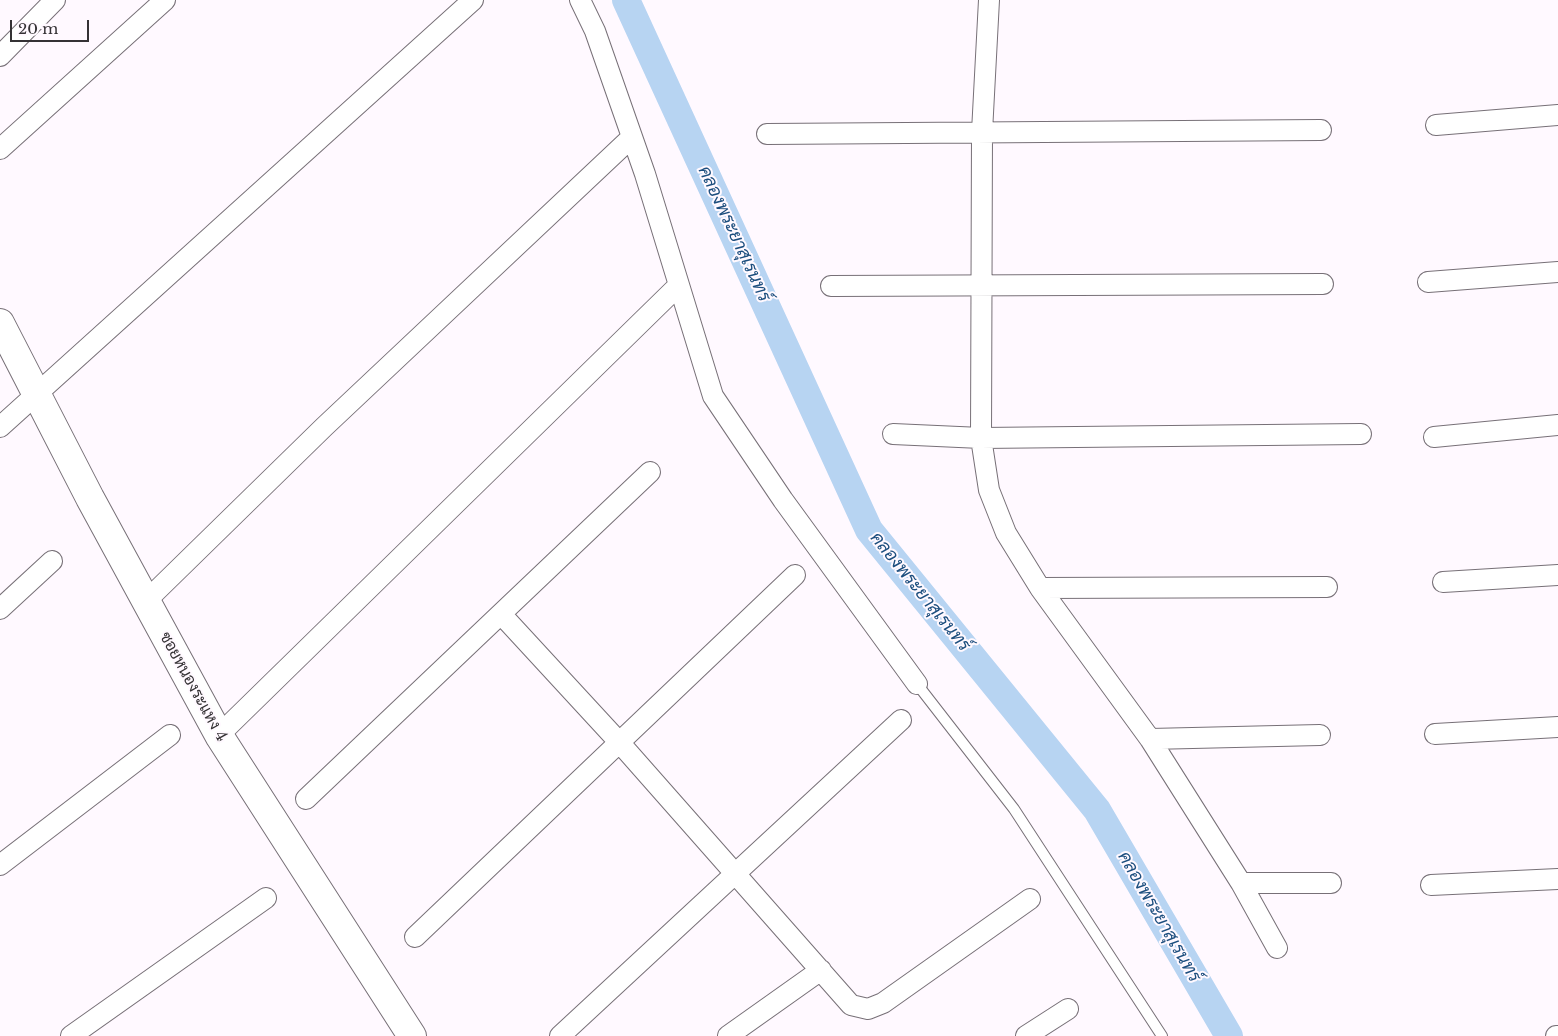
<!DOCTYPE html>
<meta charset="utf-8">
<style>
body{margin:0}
#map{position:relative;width:1558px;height:1036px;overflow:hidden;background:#fff9ff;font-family:"Libre Baskerville",serif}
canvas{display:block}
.scale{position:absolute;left:10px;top:20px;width:79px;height:22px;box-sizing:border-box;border:2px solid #353235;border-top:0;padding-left:6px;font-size:15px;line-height:18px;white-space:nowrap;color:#353235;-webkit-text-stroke:4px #fff9ff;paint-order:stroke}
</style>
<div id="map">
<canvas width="1558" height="1036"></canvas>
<div class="scale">20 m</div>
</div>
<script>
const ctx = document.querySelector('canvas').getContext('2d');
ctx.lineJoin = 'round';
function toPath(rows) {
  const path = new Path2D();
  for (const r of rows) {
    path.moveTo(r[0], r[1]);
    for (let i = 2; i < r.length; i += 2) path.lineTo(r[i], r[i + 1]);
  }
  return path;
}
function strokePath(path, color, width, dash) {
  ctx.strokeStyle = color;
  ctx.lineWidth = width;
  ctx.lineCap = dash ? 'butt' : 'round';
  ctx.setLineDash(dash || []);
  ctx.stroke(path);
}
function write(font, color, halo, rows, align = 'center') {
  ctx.font = font + ' "Libre Baskerville",Sarabun,serif';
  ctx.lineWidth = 4;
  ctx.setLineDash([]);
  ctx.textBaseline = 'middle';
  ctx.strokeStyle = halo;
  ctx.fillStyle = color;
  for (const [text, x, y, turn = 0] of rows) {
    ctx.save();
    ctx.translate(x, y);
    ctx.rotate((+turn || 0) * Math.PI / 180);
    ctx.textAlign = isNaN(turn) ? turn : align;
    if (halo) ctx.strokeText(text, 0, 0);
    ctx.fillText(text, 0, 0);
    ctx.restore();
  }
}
strokePath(toPath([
 [626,0,869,530,1097,810,1229,1036]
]), '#b7d4f2', 28);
const lane = toPath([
 [917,684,1014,809,1162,1036]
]);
const street = toPath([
 [580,0,595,31,645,174,713,396,783,500,917,684],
 [989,0,982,132,981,438,989,490,1006,533,1040,588,1150,739,1241,883,1277,948],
 [0,56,55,0],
 [1436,125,1558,115],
 [767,134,1321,130],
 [0,149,165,0],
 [1428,282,1558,272],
 [831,286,1323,284],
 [0,427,473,0],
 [893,434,981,438,1361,434],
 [1434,437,1558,425],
 [1443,582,1558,575],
 [1040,588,1327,587],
 [146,601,324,427,632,137],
 [0,609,52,561],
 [501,614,619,742,851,1005,868,1009,883,1003,1030,899],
 [1435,734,1558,727],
 [219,735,679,285],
 [1150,739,1320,735],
 [306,799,650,472],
 [0,865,170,735],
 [1241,883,1331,883],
 [1431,885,1558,879],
 [415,937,795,575],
 [71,1036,266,898],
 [560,1036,901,720],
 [728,1036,821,970],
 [1026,1036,1068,1009],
 [1556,1036,1558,1036]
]);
const secondary = toPath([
 [0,323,90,498,220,737,412,1036]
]);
strokePath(lane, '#777077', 12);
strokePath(street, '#777077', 22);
strokePath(secondary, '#777077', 30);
strokePath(lane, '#fff', 10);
strokePath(street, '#fff', 20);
strokePath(secondary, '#fff', 28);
write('16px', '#353235', '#fff9ff', [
 ["ซอยหนองระแหง 4",193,687,61]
]);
write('italic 18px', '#1c4e7e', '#fff9ff', [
 ["คลองพระยาสุเรนทร์",734,234,65],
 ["คลองพระยาสุเรนทร์",920,592,51],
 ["คลองพระยาสุเรนทร์",1159,917,60]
]);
</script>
